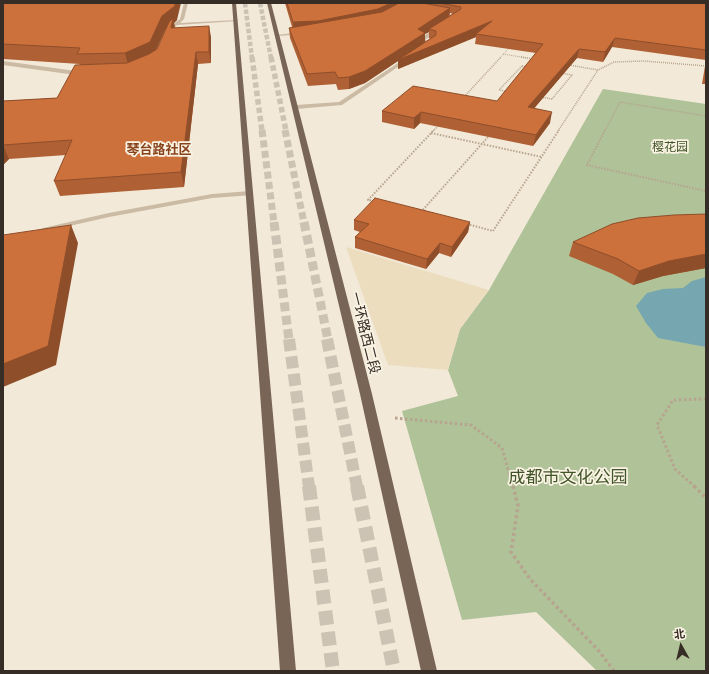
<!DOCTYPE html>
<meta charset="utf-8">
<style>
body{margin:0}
#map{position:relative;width:709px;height:674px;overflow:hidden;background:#f2e9d8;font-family:"Asap Condensed","Noto Sans SC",sans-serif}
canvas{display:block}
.frame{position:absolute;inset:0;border:4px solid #362d26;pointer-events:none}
.north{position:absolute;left:661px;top:626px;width:40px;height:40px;-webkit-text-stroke:3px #faf3e4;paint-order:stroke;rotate:352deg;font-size:11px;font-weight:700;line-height:16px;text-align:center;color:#362d26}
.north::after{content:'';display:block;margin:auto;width:14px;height:18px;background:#362d26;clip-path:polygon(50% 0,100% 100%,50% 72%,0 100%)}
</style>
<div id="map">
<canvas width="709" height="674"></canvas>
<div class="frame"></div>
<div class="north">北</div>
</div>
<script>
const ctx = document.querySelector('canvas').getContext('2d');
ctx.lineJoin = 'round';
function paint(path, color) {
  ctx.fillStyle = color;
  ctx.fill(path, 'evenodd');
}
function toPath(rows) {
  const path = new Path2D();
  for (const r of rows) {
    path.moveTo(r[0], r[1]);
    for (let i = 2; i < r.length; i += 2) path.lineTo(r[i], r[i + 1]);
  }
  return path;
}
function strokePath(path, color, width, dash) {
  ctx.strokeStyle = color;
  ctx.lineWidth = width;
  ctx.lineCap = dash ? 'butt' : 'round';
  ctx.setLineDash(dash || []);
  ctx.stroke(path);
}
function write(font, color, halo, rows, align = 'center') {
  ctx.font = font + ' "Asap Condensed","Noto Sans SC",sans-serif';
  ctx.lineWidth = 3.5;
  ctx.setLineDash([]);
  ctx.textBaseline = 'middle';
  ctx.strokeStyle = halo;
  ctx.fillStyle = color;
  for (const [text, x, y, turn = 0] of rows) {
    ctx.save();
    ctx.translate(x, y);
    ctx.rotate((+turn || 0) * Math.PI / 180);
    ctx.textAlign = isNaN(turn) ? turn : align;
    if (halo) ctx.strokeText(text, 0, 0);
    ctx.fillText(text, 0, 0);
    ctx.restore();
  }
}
paint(toPath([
 [603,89,706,104,706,671,597,671,536,612,462,620,402,411,458,396,448,370,460,329,489,290]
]), '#afc298');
paint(toPath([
 [346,247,489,290,460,329,448,370,388,365]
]), '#ebddbe');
paint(toPath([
 [706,277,706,347,658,338,646,323,636,306,647,293,663,289,683,288,692,281]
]), '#76a7b1');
strokePath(toPath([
 [245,3,252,58],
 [260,3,271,58]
]), '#ccc3b4', 4.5, [4.5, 2]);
strokePath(toPath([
 [252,57,262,131],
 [271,57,286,131]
]), '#ccc3b4', 5.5, [5.5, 3]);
strokePath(toPath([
 [262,130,274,223],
 [285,130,304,223]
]), '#ccc3b4', 7, [7, 3.5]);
strokePath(toPath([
 [274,222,289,340],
 [304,222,328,340]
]), '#ccc3b4', 9, [9, 4.5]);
strokePath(toPath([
 [289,339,309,487],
 [327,339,357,487]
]), '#ccc3b4', 12, [12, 5.5]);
strokePath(toPath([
 [309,486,333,671],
 [357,486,394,671]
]), '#ccc3b4', 14, [14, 7]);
strokePath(toPath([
 [503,54,527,58],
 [500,58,510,47]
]), '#b7a48e', 1, [1, 1]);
strokePath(toPath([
 [521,57,533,59],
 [569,65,598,70],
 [522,66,549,71,572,75,552,99,499,90,522,66],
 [463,98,501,57],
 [433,131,439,125],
 [558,131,598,70,614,62,644,61,706,66],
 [605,131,620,102,706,116]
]), '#b7a48e', 1.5, [1, 1]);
strokePath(toPath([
 [605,130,587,165,706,191],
 [431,133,542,157],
 [374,201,368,200,434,130],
 [421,212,488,137],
 [467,224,493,231,559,130]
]), '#b7a48e', 2, [1.5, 1.5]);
strokePath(toPath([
 [395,418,471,425,502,448,513,487],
 [695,487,675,469,657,425,673,400,706,399]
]), '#b7a48e', 3, [2.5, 2.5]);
strokePath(toPath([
 [513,486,518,506,511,552,530,579,599,651,614,671],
 [694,486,706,498]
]), '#b7a48e', 3.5, [3, 3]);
paint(toPath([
 [184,3,188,3,184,19,180,23,236,20,238,21,177,25,170,32,168,37,164,37,166,30,180,19,184,3],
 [435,11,459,16,425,40,431,41,431,43,419,41,419,39,453,17,435,13,435,11],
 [302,32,304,34,278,36,276,35,302,32],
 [407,57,411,58,342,105,296,109,293,107,296,105,339,102,407,57],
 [3,61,83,72,86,74,83,76,3,65,3,61],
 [250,191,253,191,253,195,212,198,109,217,43,232,39,230,43,228,109,213,212,194,250,191]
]), '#cbbaa4');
paint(toPath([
 [232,3,236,3,296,671,280,671,232,3],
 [267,3,271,3,372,394,437,671,421,671,360,394,267,3]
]), '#786556');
paint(toPath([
 [3,3,177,20,174,23,175,28,211,37,211,63,198,64,184,187,60,196,54,181,66,155,9,159,3,165,3,101,57,98,80,64,3,59],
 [166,29,157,49,156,49,165,30],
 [285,3,706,3,706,84,702,84,706,60,612,47,603,62,577,58,534,108,550,123,533,146,420,123,414,129,382,122,382,111,497,101,536,53,475,44,476,37,398,69,398,61,365,83,349,89,338,90,336,84,308,86,290,38,289,28,292,27],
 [450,13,453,14,449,16],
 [429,32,429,38,430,39,425,42,425,34],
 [706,214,706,268,663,276,633,285,613,274,569,256,573,242],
 [354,220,470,222,468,232,451,257,439,253,426,269,355,248,355,237,360,232,354,230]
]), '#af6034');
paint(toPath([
 [175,3,181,3,177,20,174,23,175,29,171,28,171,24,165,30,153,57,129,69,125,53],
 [391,3,414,3,378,18,294,31,293,22],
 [450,8,449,18,429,29,429,32,425,34,425,43,492,21,476,34,476,37,398,69,398,61,365,83,349,89,349,77,418,29],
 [209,26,211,37,211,63,209,52],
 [615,38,612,47,603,62,605,52],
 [579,49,577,58,526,118,528,107],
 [196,52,198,64,184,187,181,172],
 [421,112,420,123,414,129,414,118],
 [552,112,550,123,533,146,536,135],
 [3,145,9,159,3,165],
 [470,222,468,232,451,257,452,247],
 [71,225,78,243,56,365,3,387,3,364],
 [440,243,439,253,426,269,427,259],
 [706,254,706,268,663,276,633,285,639,271,669,261]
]), '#8f4e2a');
const building = toPath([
 [3,3,175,3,175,6,162,16,150,42,125,53,77,54,80,48,3,44,3,3],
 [287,3,391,3,378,9,318,21,293,22,287,3],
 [399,3,422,3,450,8,418,29,425,33,365,71,349,77,338,78,335,72,307,74,289,28,382,12,399,3],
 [440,3,706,3,706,50,615,38,605,52,579,49,528,107,552,112,536,135,421,112,414,118,382,111,413,86,497,101,543,44,476,34,492,21,398,60,436,35,436,31,429,29,461,9,461,7,440,3],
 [173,18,171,28,209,26,209,52,196,52,181,172,54,181,72,140,3,145,3,101,57,98,75,65,127,63,149,54,157,49,169,22,173,18],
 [375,198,470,222,452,247,440,243,427,259,355,237,369,224,354,220,375,198],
 [706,214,706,254,669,261,639,271,618,259,573,242,612,224,638,218,674,215,706,214],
 [71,225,48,346,3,364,3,235,71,225]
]);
paint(building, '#cc703c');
strokePath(building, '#8f4e2a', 1);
write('12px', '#405528', '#faf3e4', [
 ["樱花园",670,147]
]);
write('bold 13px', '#88421b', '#faf3e4', [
 ["琴台路社区",159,150]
]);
write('14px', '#362d26', '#faf3e4', [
 ["一环路西二段",365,333,76]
]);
write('17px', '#405528', '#faf3e4', [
 ["成都市文化公园",568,478]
]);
</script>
